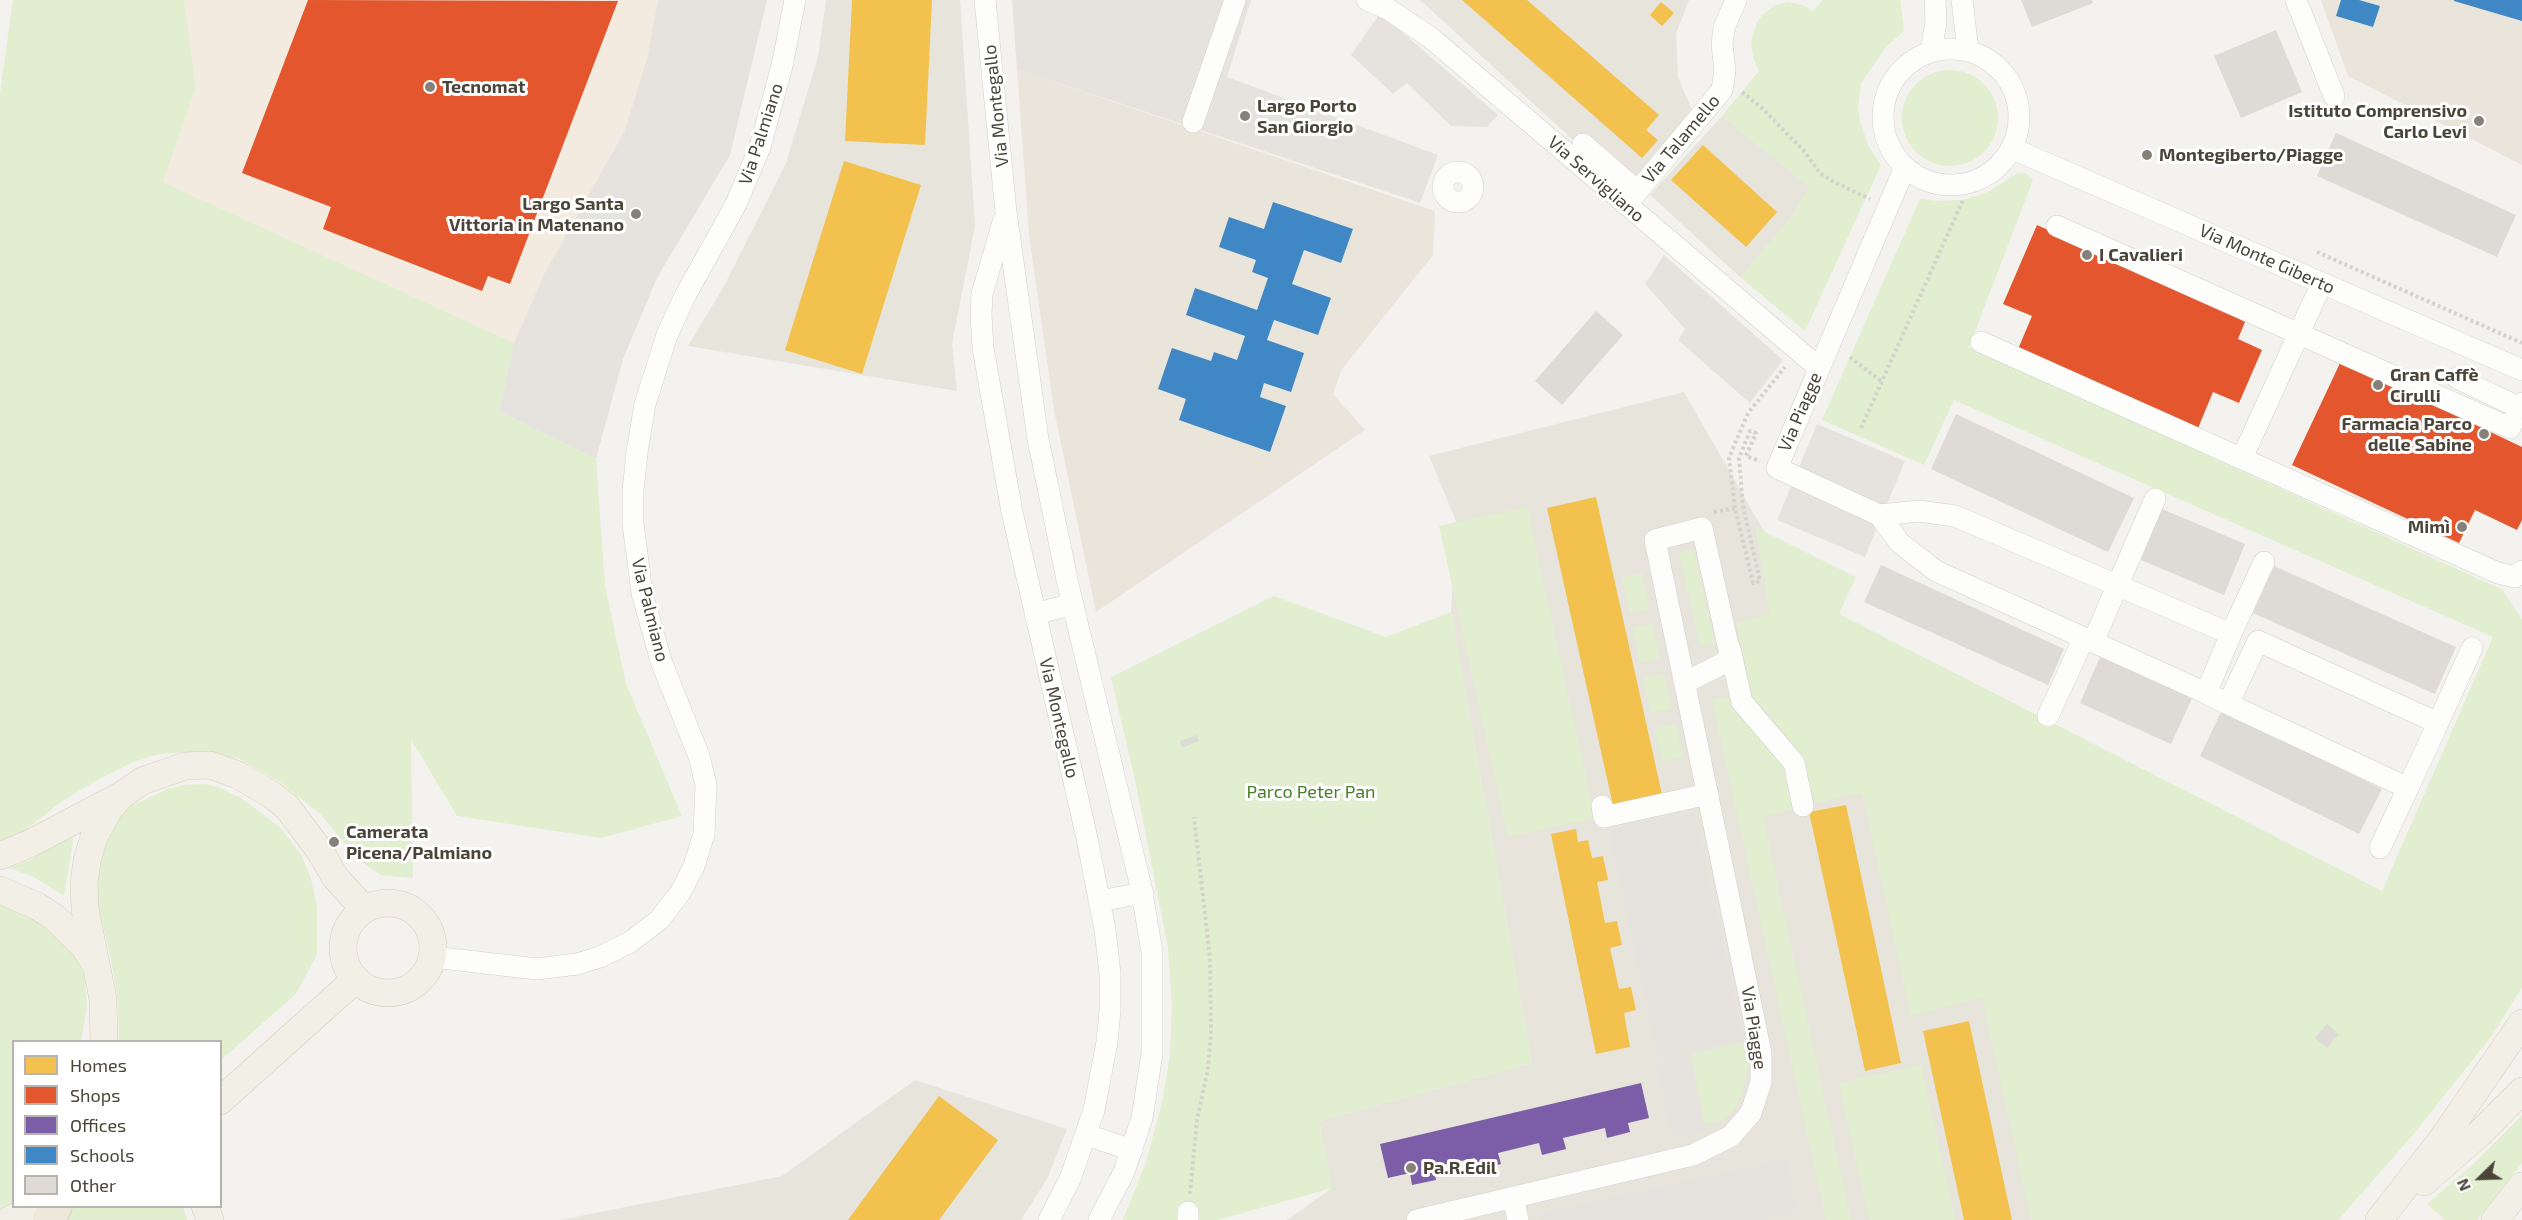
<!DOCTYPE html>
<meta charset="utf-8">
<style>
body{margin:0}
#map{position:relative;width:2522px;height:1220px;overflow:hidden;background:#f4f2ee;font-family:"Exo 2",sans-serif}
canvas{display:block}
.legend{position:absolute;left:12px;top:1040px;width:210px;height:168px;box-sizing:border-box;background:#fff;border:2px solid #b7b4b0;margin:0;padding:8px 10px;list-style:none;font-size:18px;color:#4b4439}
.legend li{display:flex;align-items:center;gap:12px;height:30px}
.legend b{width:30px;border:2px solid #b7b4b0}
.north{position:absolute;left:2450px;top:1148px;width:60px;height:60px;-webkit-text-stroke:4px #fff;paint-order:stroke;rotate:247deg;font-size:16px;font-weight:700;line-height:24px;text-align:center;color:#4b4439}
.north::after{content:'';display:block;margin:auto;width:21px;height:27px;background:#4b4439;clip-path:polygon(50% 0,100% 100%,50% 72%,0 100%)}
</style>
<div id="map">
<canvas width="2522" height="1220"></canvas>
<ul class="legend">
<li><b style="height:16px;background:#f2c14e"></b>Homes</li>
<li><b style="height:16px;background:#e4572e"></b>Shops</li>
<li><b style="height:16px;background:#7b5ea7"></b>Offices</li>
<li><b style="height:16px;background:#3f88c5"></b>Schools</li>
<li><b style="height:16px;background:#dedbd6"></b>Other</li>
</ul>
<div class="north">N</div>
</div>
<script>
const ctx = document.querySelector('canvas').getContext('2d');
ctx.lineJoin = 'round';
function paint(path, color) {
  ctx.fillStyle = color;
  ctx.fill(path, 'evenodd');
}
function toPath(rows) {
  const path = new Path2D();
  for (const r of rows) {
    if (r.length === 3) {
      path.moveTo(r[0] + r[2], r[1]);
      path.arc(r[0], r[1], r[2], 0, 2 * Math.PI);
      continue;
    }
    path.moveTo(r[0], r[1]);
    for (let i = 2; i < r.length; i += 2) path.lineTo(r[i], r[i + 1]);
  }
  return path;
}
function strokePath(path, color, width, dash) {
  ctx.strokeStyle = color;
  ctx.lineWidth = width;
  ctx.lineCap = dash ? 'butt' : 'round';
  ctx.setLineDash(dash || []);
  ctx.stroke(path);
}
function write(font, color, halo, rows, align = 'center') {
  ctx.font = font + ' "Exo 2",sans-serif';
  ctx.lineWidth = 6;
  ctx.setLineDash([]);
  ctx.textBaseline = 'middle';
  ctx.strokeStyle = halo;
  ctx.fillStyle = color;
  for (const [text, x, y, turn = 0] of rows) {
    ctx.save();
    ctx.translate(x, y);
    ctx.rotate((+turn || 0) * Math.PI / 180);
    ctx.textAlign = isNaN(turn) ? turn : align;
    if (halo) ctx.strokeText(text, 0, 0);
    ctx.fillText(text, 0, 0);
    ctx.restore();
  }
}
paint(toPath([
 [826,0,960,0,975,226,952,344,957,391,688,346,723,288,786,163,818,57],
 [1420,0,1689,0,1676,34,1678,77,1693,113,1629,191],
 [1722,116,1810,187,1789,221,1740,277,1650,195],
 [1684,392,2069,1062,2106,1220,1287,1220,1332,1188,1319,1121,1532,1063,1451,612,1456,521,1429,456],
 [915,1080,1067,1129,1047,1179,1021,1220,560,1220,782,1176]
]), '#e7e4dc');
paint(toPath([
 [184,0,658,0,647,58,625,130,544,274,514,343,163,182,196,88]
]), '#f3ebdf');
paint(toPath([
 [2321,0,2522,0,2522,165,2348,76],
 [1017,69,1435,211,1433,255,1342,369,1333,394,1365,430,1096,612,1054,410,1029,235]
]), '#eae5da');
paint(toPath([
 [13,0,184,0,196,88,163,182,514,343,499,411,596,459,605,586,626,684,682,816,601,838,457,816,411,739,413,878,381,875,359,860,320,814,281,783,242,760,215,753,187,752,159,754,133,762,97,780,61,802,14,839,0,843,0,93],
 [1823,0,1900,0,1904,31,1886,47,1861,83,1858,109,1860,121,1868,145,1881,165,1805,331,1740,277,1789,221,1809,187,1722,116,1759,71,1753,57,1751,42,1757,22,1763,14,1775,5,1789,2,1802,5,1813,11],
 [1950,118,48],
 [2018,173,2025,173,2033,180,1969,347,2503,590,2522,620,2522,987,2491,1037,2412,1136,2338,1220,2031,1220,1982,998,1911,1016,1862,793,1815,803,1802,757,1753,697,1736,623,1770,614,1755,527,1856,577,1839,614,2382,891,2493,637,1954,400,1924,465,1822,420,1920,199,1936,201,1963,200,1988,192],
 [1527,507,1595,818,1508,837,1439,526],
 [1694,549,1715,643,1700,646,1679,553],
 [1642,573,1649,609,1630,613,1622,577],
 [1274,596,1386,637,1451,612,1532,1063,1319,1121,1332,1188,1217,1220,1123,1220,1146,1162,1162,1103,1170,1055,1172,1006,1168,948,1135,780,1111,677],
 [1652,624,1660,658,1640,662,1632,628],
 [1664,674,1672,709,1651,713,1643,678],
 [1734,695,1783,764,1793,810,1763,817,1851,1220,1826,1220,1712,700],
 [1676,724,1683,756,1662,761,1655,728],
 [204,784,218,787,241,798,281,828,302,856,311,879,317,907,317,954,296,994,221,1060,220,1042,119,1041,118,1002,111,959,99,910,96,877,101,849,112,824,127,808,168,789,185,785],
 [75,829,64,896,32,876,9,868,32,859],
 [0,904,35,918,55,934,74,955,84,974,87,1005,81,1041,14,1042,13,1204,0,1211],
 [1745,1042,1748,1065,1742,1096,1732,1113,1724,1119,1705,1124,1691,1054],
 [1921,1065,1955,1220,1869,1220,1839,1083],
 [2522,1115,2522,1163,2477,1220,2445,1220,2427,1204,2471,1166],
 [73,1206,183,1207,187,1220,66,1220]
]), '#e1eecf');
paint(toPath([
 [658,0,767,0,730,155,657,278,623,359,596,459,499,411,514,343,544,274,625,130,647,58],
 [1012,0,1251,0,1227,77,1438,155,1420,203,1017,69],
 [1380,13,1498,115,1487,127,1451,126,1407,83,1393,94,1351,55],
 [1664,255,1783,360,1750,403,1678,340,1685,329,1645,284],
 [1817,424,1905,461,1865,557,1777,520],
 [1694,811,1743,1040,1658,1058,1609,829],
 [1688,1054,1704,1132,1672,1138,1656,1060],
 [1786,1159,1797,1212,1763,1220,1541,1220,1540,1213]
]), '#e6e3df');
paint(toPath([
 [852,0,932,0,925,145,845,141],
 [1462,0,1527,0,1659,115,1646,130,1658,140,1642,158],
 [1661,2,1674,13,1662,26,1650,15],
 [1703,145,1777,212,1746,247,1671,180],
 [844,161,921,185,862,374,785,350],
 [1596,497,1663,799,1614,810,1547,508],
 [1846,805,1901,1063,1865,1071,1809,812],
 [1576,829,1578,842,1588,840,1592,858,1603,856,1608,880,1597,882,1605,923,1617,921,1622,945,1610,948,1619,989,1631,987,1636,1010,1624,1013,1630,1047,1596,1054,1551,834],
 [1969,1021,2012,1220,1964,1220,1923,1031],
 [939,1096,998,1140,939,1220,848,1220]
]), '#f2c14e');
paint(toPath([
 [308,0,618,1,510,284,488,276,482,291,323,229,331,207,242,173],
 [2037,225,2247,317,2238,339,2262,350,2239,403,2213,392,2196,433,2016,354,2032,316,2003,304],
 [2341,361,2522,447,2522,520,2517,530,2475,510,2459,543,2292,465]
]), '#e4572e');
paint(toPath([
 [1641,1083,1649,1118,1628,1123,1630,1132,1607,1138,1605,1128,1563,1138,1566,1149,1542,1155,1539,1143,1498,1153,1501,1164,1477,1170,1475,1158,1433,1167,1436,1180,1412,1185,1410,1173,1388,1178,1380,1144]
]), '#7b5ea7');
paint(toPath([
 [2341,0,2359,0,2380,6,2373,27,2336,16],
 [2454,0,2522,0,2522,21,2454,1],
 [1273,202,1353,229,1341,263,1304,250,1292,284,1331,298,1318,335,1274,320,1267,340,1304,353,1291,392,1264,383,1260,397,1286,406,1270,452,1179,420,1186,399,1158,389,1172,348,1211,361,1214,352,1237,360,1245,336,1186,315,1195,288,1257,310,1268,278,1252,272,1256,260,1219,247,1229,217,1264,229]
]), '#3f88c5');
paint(toPath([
 [2021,0,2092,0,2093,3,2032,27],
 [2276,30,2302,92,2241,118,2214,56],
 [2336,133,2516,215,2497,257,2317,176],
 [1596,311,1623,335,1562,405,1535,381],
 [1956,414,2134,498,2108,552,1931,469],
 [2162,509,2245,544,2224,595,2141,560],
 [1881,565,2064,649,2048,685,1864,602],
 [2274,566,2456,647,2435,694,2253,613],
 [2103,650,2195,692,2171,744,2080,703],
 [2222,710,2382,789,2359,834,2200,756],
 [1197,735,1199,741,1182,748,1180,741],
 [2327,1024,2339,1034,2327,1048,2315,1038]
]), '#dedbd6');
const minor = toPath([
 [985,0,1006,212,1038,439,1069,589,1141,887,1152,952,1152,1054,1142,1118,1124,1172,1099,1220],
 [1367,0,1388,9,1431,38,1819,368],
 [1962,0,1968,51],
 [2296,0,2334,96],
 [1951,117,68],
 [1931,52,1936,22,1935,0],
 [1193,122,1235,0],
 [1583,144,1637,191],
 [2011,148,2522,370],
 [1458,187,15],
 [1626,205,1722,90,1725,70,1722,44,1724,28,1736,0],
 [1004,219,982,294,981,315,983,348,1012,512,1087,838,1105,930,1110,973,1110,1010,1107,1042,1094,1110,1070,1179,1049,1220],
 [2057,226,2510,428,2522,403],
 [1981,342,2498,573,2515,577,2522,571],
 [2457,378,2520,408],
 [2242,458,2322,283],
 [1879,515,1919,511,1955,516,2231,634,2206,693,1936,571,1900,543,1879,515,1777,468,1905,167],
 [1035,614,1073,604],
 [2231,634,2264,562],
 [2093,642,2155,499],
 [1730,649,1742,702,1794,763,1803,806],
 [2206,693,2228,704,2408,788,2438,723,2258,641,2228,704],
 [2048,716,2084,638],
 [2438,723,2472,648],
 [1602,806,1604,817,1708,794],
 [2380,848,2408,788],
 [1099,901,1143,893],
 [433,957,537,969,577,964,600,957,630,942,659,920,680,893,694,866,704,834,706,785,699,756,661,661,642,593,633,524,633,491,637,452,645,404,667,335,685,296,736,204,760,147,782,66,795,0],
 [1087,1135,1132,1150],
 [1513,1197,1518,1220],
 [1188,1212,1188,1220],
 [1417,1220,1693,1155,1731,1136,1751,1113,1761,1082,1761,1053,1655,540,1702,528,1730,654,1729,658,1722,664,1686,682]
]);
const major = toPath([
 [0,856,31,843,122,795,142,781,185,766,210,765,238,775,272,795,287,807,320,851,335,877,364,909],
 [0,890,37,906,54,917,84,946,94,962],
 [388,948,45],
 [104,1042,103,999,85,909,84,883,87,860,94,837,108,811,119,798],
 [220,1101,356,979],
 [2424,1182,2479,1134,2522,1091],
 [205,1206,210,1220],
 [10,1220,34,1206],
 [2379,1220,2443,1138,2522,1023],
 [2495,1220,2522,1186]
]);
const highway = toPath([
 [49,1220,56,1206]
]);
strokePath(minor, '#d2d0cb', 22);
strokePath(major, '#d6cebb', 28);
strokePath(highway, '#ccbfa9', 33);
strokePath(toPath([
 [1742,92,1762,108,1804,151,1820,173,1832,181,1870,199],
 [2317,252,2522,343],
 [1850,357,1881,381],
 [1861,428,1963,200],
 [1735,508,1729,458,1748,413,1785,367],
 [1714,512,1735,508,1753,583,1760,581,1743,506,1739,458,1750,431,1756,433,1746,456,1760,461],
 [1190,1194,1197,1120,1208,1069,1211,1033,1210,959,1194,817]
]), '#d3d2cc', 4, [3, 3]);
strokePath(minor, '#fdfdfc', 21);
strokePath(major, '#f2efe6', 27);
strokePath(highway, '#ede8db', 32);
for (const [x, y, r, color] of [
 [430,87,6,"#868178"],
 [1245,116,6,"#868178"],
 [2479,121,6,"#868178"],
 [2147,155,6,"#868178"],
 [636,214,6,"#868178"],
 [2087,255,6,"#868178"],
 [2378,385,6,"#868178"],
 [2484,434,6,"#868178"],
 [2462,527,6,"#868178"],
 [334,842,6,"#868178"],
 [1411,1168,6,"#868178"]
]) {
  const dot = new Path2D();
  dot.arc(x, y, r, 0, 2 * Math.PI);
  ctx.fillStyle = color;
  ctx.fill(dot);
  strokePath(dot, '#fff', 2);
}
write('bold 18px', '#4b4439', '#fff', [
 ["Tecnomat",442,87],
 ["Largo Porto",1257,106],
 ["San Giorgio",1257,127],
 ["Istituto Comprensivo",2467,111,"right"],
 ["Carlo Levi",2467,132,"right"],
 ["Montegiberto/Piagge",2159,155],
 ["Largo Santa",624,204,"right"],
 ["Vittoria in Matenano",624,225,"right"],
 ["I Cavalieri",2099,255],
 ["Gran Caffè",2390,375],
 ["Cirulli",2390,396],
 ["Farmacia Parco",2472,424,"right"],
 ["delle Sabine",2472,445,"right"],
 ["Mimì",2450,527,"right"],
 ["Camerata",346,832],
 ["Picena/Palmiano",346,853],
 ["Pa.R.Edil",1423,1168]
], 'left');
write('18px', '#4b4439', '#fff', [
 ["Via Montegallo",996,106,-96],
 ["Via Palmiano",761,134,-72],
 ["Via Talamello",1681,139,-50],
 ["Via Servigliano",1596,179,41],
 ["Via Monte Giberto",2267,259,24],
 ["Via Piagge",1800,412,-67],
 ["Via Palmiano",650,610,76],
 ["Via Montegallo",1059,718,77],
 ["Via Piagge",1754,1028,81]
]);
write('18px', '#4a7f2a', '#fff', [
 ["Parco Peter Pan",1311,792]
]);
</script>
